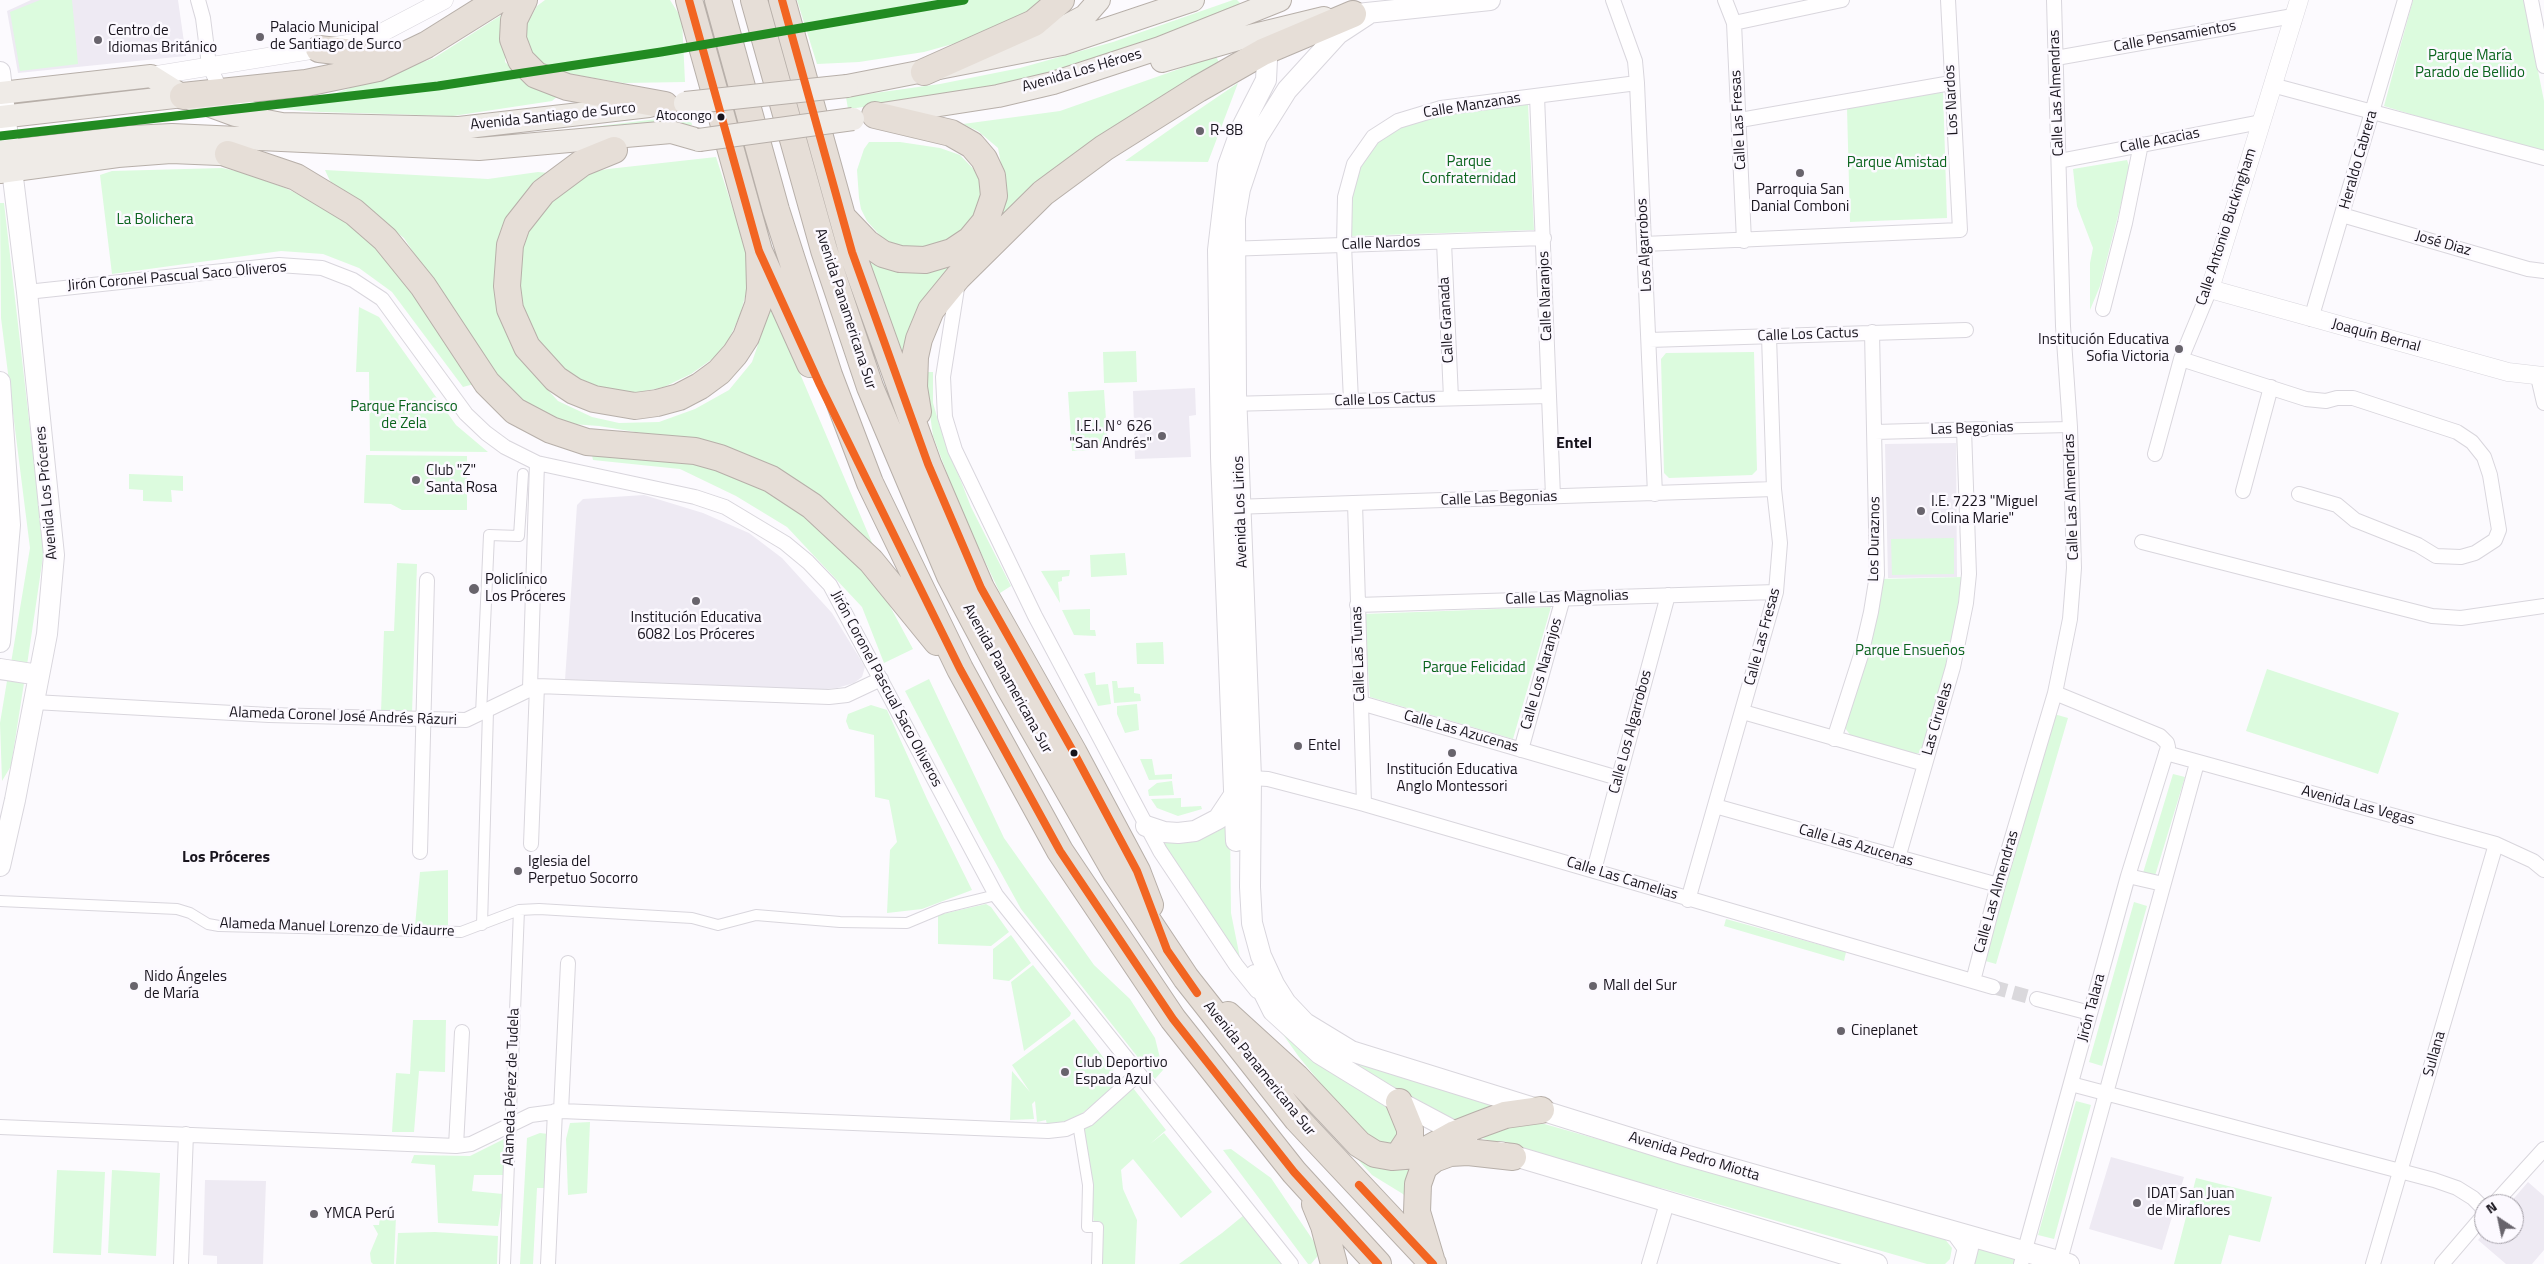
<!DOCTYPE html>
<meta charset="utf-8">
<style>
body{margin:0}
#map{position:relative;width:2544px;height:1264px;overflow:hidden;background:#fcfafe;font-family:"Titillium Web",sans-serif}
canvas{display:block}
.north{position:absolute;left:2474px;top:1194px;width:50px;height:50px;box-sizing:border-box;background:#fcf9ff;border:1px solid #a19da5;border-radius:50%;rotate:326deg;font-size:14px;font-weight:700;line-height:20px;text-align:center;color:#18141d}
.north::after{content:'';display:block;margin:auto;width:18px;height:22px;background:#68646c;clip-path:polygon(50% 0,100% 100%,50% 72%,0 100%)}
</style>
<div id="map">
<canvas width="2544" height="1264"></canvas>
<div class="north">N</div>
</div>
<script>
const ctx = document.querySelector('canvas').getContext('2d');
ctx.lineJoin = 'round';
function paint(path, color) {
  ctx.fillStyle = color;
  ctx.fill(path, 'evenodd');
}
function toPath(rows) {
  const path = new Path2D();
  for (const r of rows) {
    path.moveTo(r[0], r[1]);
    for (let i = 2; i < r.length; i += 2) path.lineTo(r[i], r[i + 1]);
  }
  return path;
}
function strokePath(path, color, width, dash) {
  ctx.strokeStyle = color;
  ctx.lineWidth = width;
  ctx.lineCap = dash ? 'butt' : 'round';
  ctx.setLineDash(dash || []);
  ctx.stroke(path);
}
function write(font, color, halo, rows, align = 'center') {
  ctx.font = font + ' "Titillium Web",sans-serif';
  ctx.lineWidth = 5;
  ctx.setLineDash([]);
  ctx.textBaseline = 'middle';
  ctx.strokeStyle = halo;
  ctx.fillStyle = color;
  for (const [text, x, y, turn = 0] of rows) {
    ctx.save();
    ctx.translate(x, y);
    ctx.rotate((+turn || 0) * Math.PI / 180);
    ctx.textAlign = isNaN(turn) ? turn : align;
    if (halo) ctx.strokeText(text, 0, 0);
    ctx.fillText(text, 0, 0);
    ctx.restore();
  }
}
paint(toPath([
 [31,0,178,0,186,56,18,73,7,11],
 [1195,388,1196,415,1189,416,1191,457,1135,459,1133,391],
 [1956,443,1957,577,1888,578,1885,444],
 [644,495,703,513,749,533,782,558,832,613,865,667,862,677,854,683,837,688,807,691,565,680,577,505,583,499],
 [2111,1157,2184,1177,2162,1250,2089,1229],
 [205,1180,266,1181,263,1264,217,1264,217,1256,203,1255],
 [2528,1182,2544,1196,2544,1250,2532,1264,2506,1264,2478,1240,2484,1233,2514,1234,2514,1204,2509,1204]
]), '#eeeaf3');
paint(toPath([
 [40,0,72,0,78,64,20,71,10,12],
 [545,0,670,0,682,19,685,82,624,83,547,70,530,60,524,30,537,6],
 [797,0,1045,0,992,33,924,52,859,62,817,64],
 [1233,0,1237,0,1241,4,1144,46,1057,73,941,97,848,109,846,97,940,84,1020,68,1113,42],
 [2413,0,2524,0,2544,101,2544,152,2469,132,2384,106],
 [503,14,506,28,505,62,526,82,558,96,552,101,453,116,321,112,262,108,260,104,262,102,322,98,434,58],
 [1216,56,1221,67,996,229,1005,185,998,148,978,131,963,124,1060,111],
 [1238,83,1208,162,1125,161,1182,121],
 [1943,90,1947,218,1850,222,1847,108],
 [1528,104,1534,230,1352,236,1350,198,1357,168,1385,133,1431,114],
 [690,115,692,125,588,133,583,128],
 [869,142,900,142,940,148,960,155,983,179,982,212,945,247,906,249,885,241,867,221,861,209,859,198,857,170,864,149],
 [716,157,743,240,749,268,746,293,740,315,729,339,715,357,691,374,664,387,635,393,583,384,543,351,520,303,519,251,529,228,544,206,587,173,608,169],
 [2127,160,2130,169,2100,286,2090,310,2090,263,2093,248,2077,206,2073,169],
 [222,168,241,172,285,188,332,210,399,268,474,384,463,387,392,292,359,268,323,254,281,251,112,274,100,175,112,171],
 [325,170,488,179,538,172,549,173,517,211,515,347,535,376,558,401,592,417,619,423,659,422,695,409,729,390,752,362,762,333,766,285,780,315,798,369,873,545,696,442,599,426,545,422,510,400,404,238,330,181],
 [0,203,4,203,44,550,27,665,11,663,30,548,1,318],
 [866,254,916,269,940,269,966,262,948,284,909,398],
 [359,307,379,317,456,425,488,452,370,451,369,372,356,372],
 [1136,351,1137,382,1104,383,1103,352],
 [1754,352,1757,470,1752,475,1669,478,1664,473,1661,359,1666,353],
 [924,372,933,372,933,403,940,427,971,507,1011,586,1000,593,962,513,933,436],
 [1104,390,1108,449,1072,451,1068,392],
 [591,451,709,462,767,487,848,550,885,597,913,649,884,663,862,607,787,527,736,496,680,469,593,460],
 [366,455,467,456,467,510,402,510,391,504,364,503],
 [129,474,183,476,183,491,171,490,172,502,143,501,143,490,129,489],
 [1954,538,1954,574,1892,575,1891,539],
 [1125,553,1127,575,1091,577,1090,555],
 [397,563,417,564,412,713,381,712,384,631,394,631],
 [1070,570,1069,576,1062,577,1062,581,1058,582,1060,603,1041,571],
 [1962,577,1949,664,1926,745,1920,753,1914,754,1851,736,1845,728,1867,657,1881,579],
 [1551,607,1513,739,1370,697,1364,614],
 [1090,609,1090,630,1095,630,1096,636,1074,635,1062,610],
 [1163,642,1164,664,1137,664,1136,643],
 [2267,669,2399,713,2378,774,2246,731],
 [1095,672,1096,685,1108,684,1111,704,1098,706,1084,674],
 [929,679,1004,838,1094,965,1130,999,1155,1038,1163,1070,1155,1079,1021,909,979,833,905,691],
 [7,681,24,683,11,766,2,781,0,723],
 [1112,681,1117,681,1118,688,1134,687,1134,693,1140,694,1141,701,1114,703],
 [1137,704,1139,730,1125,733,1117,714,1117,706],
 [871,705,887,710,927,799,972,890,922,909,887,913,890,850,897,842,889,800,875,797,874,735,849,729,846,721,848,714],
 [2054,714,2068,718,1996,964,1982,960],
 [1140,759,1152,759,1155,775,1172,774,1172,779,1149,780],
 [2173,774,2185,777,2151,889,2139,886],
 [1172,781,1174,795,1149,796,1148,790,1157,783],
 [1181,798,1181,807,1201,806,1202,809,1178,816,1157,808,1151,799],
 [1225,820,1230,825,1231,913,1240,958,1192,893,1162,844,1163,840],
 [448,870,448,928,415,926,420,872],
 [2134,902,2147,906,2102,1066,2089,1062],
 [986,904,991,907,1009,932,991,946,938,944,938,915],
 [1726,919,1846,952,1844,961,1724,926],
 [1011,935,1031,963,1009,981,993,979,993,949],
 [1033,965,1071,1013,1070,1016,1024,1051,1011,982],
 [1074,1019,1119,1078,1120,1081,1115,1088,1081,1114,1066,1121,1047,1125,1046,1120,1037,1122,1035,1101,1032,1104,1034,1119,1010,1120,1012,1071,1030,1092,1012,1065],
 [413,1020,446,1020,445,1072,419,1071,414,1132,392,1132,396,1073,410,1074],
 [1282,1033,1303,1052,1398,1112,1403,1119,1394,1143,1386,1145,1364,1136,1299,1057],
 [1333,1051,1506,1104,1451,1124],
 [1133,1088,1166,1130,1150,1144,1164,1133,1212,1192,1181,1218,1133,1159,1121,1170,1123,1189,1137,1220,1135,1264,1098,1264,1092,1204,1079,1129,1104,1113],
 [2076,1101,2091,1105,2054,1239,2038,1235],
 [590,1122,587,1193,568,1195,566,1139,570,1123],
 [1541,1123,1944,1238,1952,1248,1950,1259,1945,1264,1927,1264,1665,1189,1566,1167,1479,1137,1481,1129],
 [540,1133,548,1134,547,1188,537,1188,533,1264,520,1264,527,1138],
 [506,1138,504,1175,474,1175,472,1191,503,1194,498,1226,438,1223,435,1165,411,1163,414,1155,470,1156],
 [1340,1140,1410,1164,1412,1206,1403,1194,1372,1175],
 [1231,1149,1271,1178,1321,1252,1311,1264,1308,1264,1223,1150],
 [57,1170,105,1172,101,1255,53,1253],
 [112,1170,160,1173,156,1256,108,1253],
 [2196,1178,2272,1197,2260,1242,2229,1235,2221,1264,2174,1264],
 [1244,1215,1285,1264,1179,1264,1222,1233],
 [396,1216,394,1264,373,1264,371,1262,370,1253,378,1234,373,1225,379,1225,380,1217],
 [435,1232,498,1236,497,1264,396,1264,398,1233],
 [1970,1245,2018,1258,2016,1264,1967,1264]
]), '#dcfbde');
strokePath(toPath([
 [1993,987,2037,999]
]), '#dad8dc', 14, [14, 7]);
const pedestrian = toPath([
 [1984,429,2070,427],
 [481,714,489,535,519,536,523,474],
 [0,901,177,909,190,913,208,924,219,926,461,932,519,910,539,909,692,918,718,925,756,915,840,922,907,923,943,908,996,895],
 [482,925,488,711],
 [1078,1124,1088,1185,1087,1227,1098,1227,1097,1264],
 [505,1264,519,910]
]);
const minor = toPath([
 [198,0,203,18,209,65,222,93,262,114],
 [1613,0,1635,61,1637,83,1655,494],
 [1725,0,1734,23,1744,241],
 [2531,0,2544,66],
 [1734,23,1842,0],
 [2056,58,2293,16],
 [2272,85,2544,158],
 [1537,96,1553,496],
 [1740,120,1951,83],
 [2059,161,2261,122],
 [2342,215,2528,269,2544,271],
 [1444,242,1451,398],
 [1644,244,1960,230,1948,0],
 [1227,249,1544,238],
 [958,282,943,377,945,417,955,450,1035,616,1160,851,1236,965,1257,991],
 [27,292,279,265,322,268,353,280,382,299,466,414,486,433,505,447,537,463,695,497,725,507,785,543,808,562,830,585,996,895,1291,1264],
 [2103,309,2125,223,2141,144],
 [2311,319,2405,0],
 [1649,340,1966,330],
 [2181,359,2306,399,2326,401,2337,398,2353,398,2457,432,2472,442,2484,457,2490,475,2499,530,2495,540,2475,553,2461,557,2436,556,2418,545,2355,520,2337,505,2299,494],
 [2538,377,2544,403],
 [1351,401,1344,245,1345,197,1354,164,1373,137,1398,121,1441,108,1637,83],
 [1228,404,1549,396],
 [1875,432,1984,429],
 [2155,454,2181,359,2210,289],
 [2243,491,2271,387],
 [1355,503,1364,804],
 [1233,507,1774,489],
 [2142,542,2432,616,2461,618,2544,606],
 [1357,605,1776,592],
 [530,688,537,463],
 [34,702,269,715,466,720,537,686,829,697,847,695,881,679],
 [1361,703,1618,778],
 [1743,712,1925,764],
 [1834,739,1861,655,1871,612,1877,575,1872,332],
 [1521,750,1563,598],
 [2166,753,2496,844,2533,861,2544,870],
 [1251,778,1268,779,1364,804,1993,987],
 [1715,806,1998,885],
 [531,844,537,686],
 [420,852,427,580],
 [1898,858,1953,667,1966,603,1969,574,1964,429],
 [1594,870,1668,595],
 [2128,876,2163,884],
 [1688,900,1776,592,1780,543,1774,489,1769,336],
 [1973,981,1998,885,2055,693,2070,619,2074,568,2070,427,2063,326,2054,0],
 [2037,999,2090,1013],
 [2071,1084,2434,1180,2457,1188,2473,1198,2484,1209],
 [561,1111,568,963],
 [0,1127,456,1146,471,1144,531,1115,561,1111,1048,1131,1066,1129,1088,1119,1138,1074],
 [456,1146,462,1032],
 [2494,1204,2544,1149],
 [181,1264,186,1134],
 [548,1264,555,1111],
 [1649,1264,1667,1203],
 [2021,1264,2128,876,2168,747,2167,743,2160,736,2055,693],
 [2059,1264,2197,763],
 [2373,1264,2496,844],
 [2442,1264,2484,1215]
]);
const tertiary = toPath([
 [2299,0,2210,289,2508,372,2544,376],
 [151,76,366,41,444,0]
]);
const secondary = toPath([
 [1370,13,1338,34,1287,90,1257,138,1240,189,1235,218,1236,393,1251,778,1250,887,1252,923,1261,956,1274,984,1286,1003,1305,1023,1351,1051,1685,1155,2069,1264],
 [1357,14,1490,0],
 [0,72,27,292,54,555,47,634,15,800,0,866],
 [0,382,10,525,0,642],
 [0,669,39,675],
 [1146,826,1164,832,1178,833,1195,831,1218,819,1234,795],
 [1236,841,1221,457,1218,250,1228,166,1242,127,1266,80,1267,60,1263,52,1253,43],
 [1255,975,1273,1011,1320,1054,1390,1097,1467,1138],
 [1501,1152,1877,1264],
 [1957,1233,1968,1248,1964,1264]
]);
const primary = toPath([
 [1036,42,1085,16,1099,0],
 [1162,61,1242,38,1324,18],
 [847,86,1062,44,1193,0],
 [0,93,151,76,183,96,235,115,282,124,459,128,649,106],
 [882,114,998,96,1053,83,1160,48,1280,0],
 [0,117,183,96],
 [0,152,131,137,172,135,479,149,671,132,699,140],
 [0,172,118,156,171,152,243,155]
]);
const motorway = toPath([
 [524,0,514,20,513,39,521,60,536,75,567,87,665,105],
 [689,0,759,251,810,364],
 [718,0,776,210,829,375,870,483,960,669,1060,851,1173,1019,1294,1172,1378,1264],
 [754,0,824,250,870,387,950,576,1008,685,1116,873,1186,978,1297,1119,1433,1264],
 [782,0,852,252,928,464,981,588,1074,753,1137,871,1150,905],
 [319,49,395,58],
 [924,72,1034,23,1061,0],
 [183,96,306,83,378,68,426,45,498,0],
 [614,150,582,163,543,192,517,225,510,245,507,286,510,309,527,347,556,379,574,391,594,399,635,406,657,403,679,397,700,386,719,372,735,354,746,337,758,305,760,289,759,251],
 [228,154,296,177,354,212,385,239,423,286,487,383,515,411,551,430,587,442,695,451,720,458,771,479,812,506,871,561,937,642],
 [845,220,867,243,883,254,900,259,925,260,952,252,970,240,985,222,991,205,994,196,992,176,984,159,972,145,951,133,875,115],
 [918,412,914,387,915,357,919,339,931,310,958,277,1043,193,1104,148,1198,89,1263,52,1353,14],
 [1228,1015,1296,1077,1359,1144,1375,1154,1392,1157,1417,1155,1455,1134,1478,1125,1505,1115,1541,1110],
 [1392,1157,1399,1155,1410,1138,1410,1129,1399,1102],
 [1315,1204,1324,1226,1334,1264],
 [1431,1259,1417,1212,1418,1184,1424,1167,1434,1159,1450,1153,1468,1152,1513,1157]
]);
strokePath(pedestrian, '#d9d6dd', 12);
strokePath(minor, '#d9d6dd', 16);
strokePath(tertiary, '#d9d6dd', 19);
strokePath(secondary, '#d9d6dd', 22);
strokePath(primary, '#b7afa9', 24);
strokePath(motorway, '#b7afa9', 28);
strokePath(pedestrian, '#fffeff', 10);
strokePath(minor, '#fffeff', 14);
strokePath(tertiary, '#fffeff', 18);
strokePath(secondary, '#fffeff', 20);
strokePath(primary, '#efebe7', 22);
strokePath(motorway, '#e6ded7', 26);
const primaryBridge = toPath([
 [685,103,847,86],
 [699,140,853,119]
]);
strokePath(primaryBridge, '#b7afa9', 24, []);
strokePath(primaryBridge, '#efebe7', 22);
strokePath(toPath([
 [689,0,759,251,820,385,960,669,1060,851,1173,1019,1294,1172,1378,1264],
 [782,0,852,252,928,464,981,588,1074,753,1137,871,1167,950,1197,993],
 [1359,1185,1433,1264]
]), '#f26522', 8);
strokePath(toPath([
 [0,136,438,86,661,52,964,0]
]), '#228b22', 9);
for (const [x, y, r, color] of [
 [260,37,5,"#68646c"],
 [98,40,5,"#68646c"],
 [721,117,4.5,"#18141d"],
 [1200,131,5,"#68646c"],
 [1800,173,5,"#68646c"],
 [2179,349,5,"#68646c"],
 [1162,436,5,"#68646c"],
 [416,480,5,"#68646c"],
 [1921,511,5,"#68646c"],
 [474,589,6,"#68646c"],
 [696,601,5,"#68646c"],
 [1298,746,5,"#68646c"],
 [1074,753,4.5,"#18141d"],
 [1452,753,5,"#68646c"],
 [518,871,5,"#68646c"],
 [134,986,5,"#68646c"],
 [1593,986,5,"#68646c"],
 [1841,1031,5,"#68646c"],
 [1065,1072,5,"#68646c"],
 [2137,1203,5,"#68646c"],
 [314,1214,5,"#68646c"]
]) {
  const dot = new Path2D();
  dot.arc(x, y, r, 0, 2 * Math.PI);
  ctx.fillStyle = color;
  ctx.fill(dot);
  strokePath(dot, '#fcf9ff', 2);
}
write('14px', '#18141d', '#fcf9ff', [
 ["Atocongo",712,117]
], 'right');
write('15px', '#18141d', '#fcf9ff', [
 ["Palacio Municipal",270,28],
 ["de Santiago de Surco",270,45],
 ["Centro de",108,31],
 ["Idiomas Británico",108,48],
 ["R-8B",1210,131],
 ["Parroquia San",1800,190,"center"],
 ["Danial Comboni",1800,207,"center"],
 ["Institución Educativa",2169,340,"right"],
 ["Sofia Victoria",2169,357,"right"],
 ["I.E.I. N° 626",1152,427,"right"],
 ["\"San Andrés\"",1152,444,"right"],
 ["Club \"Z\"",426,471],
 ["Santa Rosa",426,488],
 ["I.E. 7223 \"Miguel",1931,502],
 ["Colina Marie\"",1931,519],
 ["Policlínico",485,580],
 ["Los Próceres",485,597],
 ["Institución Educativa",696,618,"center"],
 ["6082 Los Próceres",696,635,"center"],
 ["Entel",1308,746],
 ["Institución Educativa",1452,770,"center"],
 ["Anglo Montessori",1452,787,"center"],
 ["Iglesia del",528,862],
 ["Perpetuo Socorro",528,879],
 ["Nido Ángeles",144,977],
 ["de María",144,994],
 ["Mall del Sur",1603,986],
 ["Cineplanet",1851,1031],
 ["Club Deportivo",1075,1063],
 ["Espada Azul",1075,1080],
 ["IDAT San Juan",2147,1194],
 ["de Miraflores",2147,1211],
 ["YMCA Perú",324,1214]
], 'left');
write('15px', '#18141d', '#fcf9ff', [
 ["Calle Pensamientos",2175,37,-10],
 ["Avenida Los Héroes",1082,71,-16],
 ["Calle Las Almendras",2057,93,-92],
 ["Los Nardos",1952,100,-93],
 ["Calle Manzanas",1472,106,-9],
 ["Avenida Santiago de Surco",553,117,-6],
 ["Calle Las Fresas",1739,120,-93],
 ["Calle Acacias",2160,141,-11],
 ["Heraldo Cabrera",2359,160,-74],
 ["Calle Antonio Buckingham",2227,227,-72],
 ["Calle Nardos",1381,244,-2],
 ["José Diaz",2443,244,16],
 ["Los Algarrobos",1645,245,-93],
 ["Jirón Coronel Pascual Saco Oliveros",177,277,-5],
 ["Calle Naranjos",1546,296,-92],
 ["Avenida Panamericana Sur",845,309,72],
 ["Calle Granada",1447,320,-93],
 ["Calle Los Cactus",1808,335,-2],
 ["Joaquín Bernal",2376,336,15],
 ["Calle Los Cactus",1385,400,-2],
 ["Las Begonias",1972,429,-2],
 ["Avenida Los Próceres",47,493,-95],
 ["Calle Las Almendras",2072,497,-92],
 ["Calle Las Begonias",1499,499,-2],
 ["Avenida Los Lirios",1241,512,-92],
 ["Los Duraznos",1875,539,-89],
 ["Calle Las Magnolias",1567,598,-2],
 ["Calle Las Fresas",1763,637,-75],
 ["Calle Las Tunas",1359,654,-92],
 ["Calle Los Naranjos",1542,674,-74],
 ["Avenida Panamericana Sur",1007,679,61],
 ["Jirón Coronel Pascual Saco Oliveros",886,689,62],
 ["Alameda Coronel José Andrés Rázuri",343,717,2],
 ["Las Ciruelas",1938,719,-74],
 ["Calle Las Azucenas",1461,732,16],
 ["Calle Los Algarrobos",1631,732,-75],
 ["Avenida Las Vegas",2358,806,15],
 ["Calle Las Azucenas",1856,846,16],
 ["Calle Las Camelias",1622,879,17],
 ["Calle Las Almendras",1997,892,-74],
 ["Alameda Manuel Lorenzo de Vidaurre",337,928,2],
 ["Jirón Talara",2092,1008,-75],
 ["Sullana",2435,1054,-74],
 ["Avenida Panamericana Sur",1259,1069,51],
 ["Alameda Pérez de Tudela",512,1087,-88],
 ["Avenida Pedro Miotta",1694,1157,17]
]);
write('15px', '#0a641d', '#fcf9ff', [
 ["Parque María",2470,56],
 ["Parado de Bellido",2470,73],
 ["Parque",1469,162],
 ["Confraternidad",1469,179],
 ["Parque Amistad",1897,163],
 ["La Bolichera",155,220],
 ["Parque Francisco",404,407],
 ["de Zela",404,424],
 ["Parque Ensueños",1910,651],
 ["Parque Felicidad",1474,668]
]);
write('bold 16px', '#18141d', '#fcf9ff', [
 ["Entel",1574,444],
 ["Los Próceres",226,858]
]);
</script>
